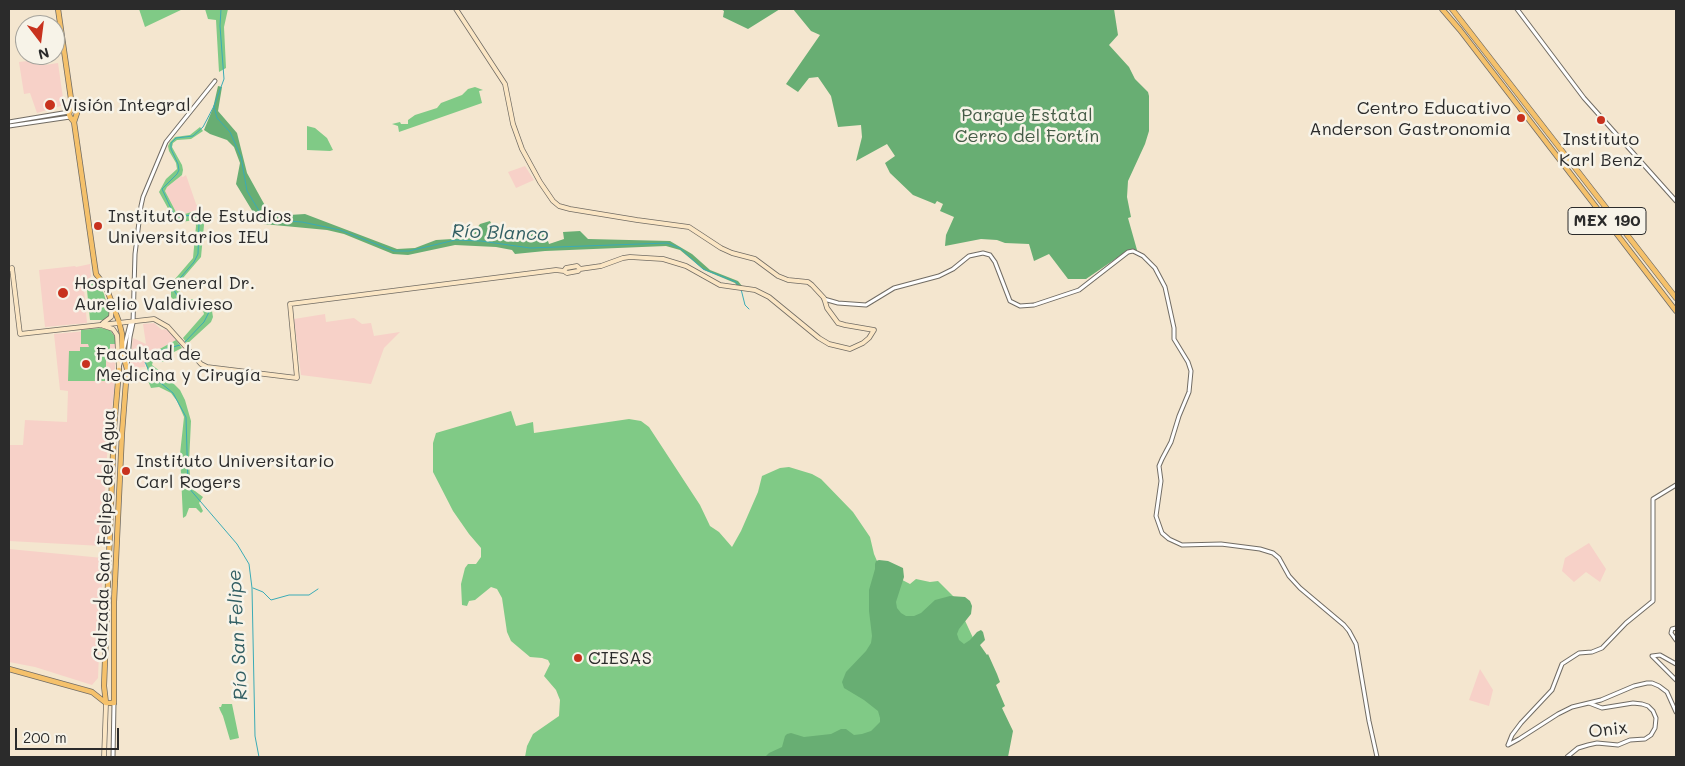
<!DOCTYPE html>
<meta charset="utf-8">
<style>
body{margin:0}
#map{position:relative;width:1685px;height:766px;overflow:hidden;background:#f4e6cf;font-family:Mali,sans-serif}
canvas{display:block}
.frame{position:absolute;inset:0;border:10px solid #2b2b2b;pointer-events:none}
.north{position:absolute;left:15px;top:15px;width:50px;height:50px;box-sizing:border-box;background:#f7f3e8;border:1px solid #a5a39c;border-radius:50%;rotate:165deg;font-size:14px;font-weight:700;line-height:20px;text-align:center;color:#2b2b2b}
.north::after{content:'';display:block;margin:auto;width:18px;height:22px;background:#c8321e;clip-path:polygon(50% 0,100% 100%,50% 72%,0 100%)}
.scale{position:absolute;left:15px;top:728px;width:104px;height:22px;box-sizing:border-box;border:2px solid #2b2b2b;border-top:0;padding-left:6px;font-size:15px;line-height:18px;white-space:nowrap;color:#2b2b2b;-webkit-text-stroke:4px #f7f3e8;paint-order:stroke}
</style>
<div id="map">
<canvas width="1685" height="766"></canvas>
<div class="frame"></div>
<div class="north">N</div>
<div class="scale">200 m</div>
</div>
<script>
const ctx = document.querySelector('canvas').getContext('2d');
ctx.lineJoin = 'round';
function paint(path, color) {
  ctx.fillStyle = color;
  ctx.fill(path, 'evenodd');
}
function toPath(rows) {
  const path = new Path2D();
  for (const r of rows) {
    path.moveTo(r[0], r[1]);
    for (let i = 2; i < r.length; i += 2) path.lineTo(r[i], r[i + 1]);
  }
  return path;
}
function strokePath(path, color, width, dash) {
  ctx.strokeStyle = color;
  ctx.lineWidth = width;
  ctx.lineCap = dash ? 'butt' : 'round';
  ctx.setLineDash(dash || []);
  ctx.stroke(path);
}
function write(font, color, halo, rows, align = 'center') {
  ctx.font = font + ' Mali,sans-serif';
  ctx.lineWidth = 5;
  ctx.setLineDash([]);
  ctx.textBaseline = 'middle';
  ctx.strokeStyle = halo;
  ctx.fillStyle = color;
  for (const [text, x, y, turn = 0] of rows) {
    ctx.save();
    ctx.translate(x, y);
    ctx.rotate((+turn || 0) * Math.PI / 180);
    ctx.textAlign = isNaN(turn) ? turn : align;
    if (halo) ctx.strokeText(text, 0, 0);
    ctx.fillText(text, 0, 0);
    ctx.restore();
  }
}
paint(toPath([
 [44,59,45,65,58,63,64,105,37,113,30,93,24,94,19,62],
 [525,166,534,180,516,188,508,172],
 [186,175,196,204,202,213,200,215,195,211,178,216,165,191,167,187,181,176,183,177],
 [90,264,91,276,84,289,87,323,45,327,39,270,75,266,76,267],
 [325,314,326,322,354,318,362,324,371,323,374,336,400,332,384,348,371,384,301,375,294,319],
 [154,323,162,330,165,329,169,331,176,340,147,356,145,360,145,367,130,368,133,338,146,344,143,324],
 [97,330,113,334,116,339,114,393,108,438,102,546,9,541,9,445,23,445,25,420,67,422,68,391,60,390,54,334],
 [1589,543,1606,569,1600,582,1586,572,1574,582,1562,571,1565,558],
 [9,549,103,558,98,678,92,685,35,667,9,662],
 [1480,669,1493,690,1489,706,1469,700]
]), '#f7d1c8');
paint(toPath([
 [139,9,183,9,145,27],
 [205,9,228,9,224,27,226,68,219,72,216,20,208,19],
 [475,87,483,90,479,91,482,103,399,132,398,126,392,124,400,122,401,124,408,124,408,120,415,115,437,108,441,103,462,95,468,89],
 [307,126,315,128,327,138,333,150,330,151,307,150],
 [200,127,203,131,191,139,177,140,173,143,172,147,182,165,183,170,182,175,167,187,165,191,178,216,195,211,200,215,204,225,201,257,177,285,183,298,205,301,211,305,213,317,211,322,187,344,183,338,204,314,202,307,179,305,171,297,171,284,175,283,175,279,193,258,196,226,195,220,181,222,175,221,159,192,166,179,177,169,176,163,169,151,168,146,170,142,175,137,190,135],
 [92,283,95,283,100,285,104,294,110,315,105,320,90,320,87,290],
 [101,328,110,330,115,337,115,344,110,344,110,353,115,353,114,359,106,360,106,381,68,381,69,351,80,351,80,347,89,347,88,344,81,344,81,330],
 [176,340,182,348,166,356,166,362,153,361,152,365,165,375,180,390,185,400,191,421,189,463,191,488,203,497,199,503,203,511,201,513,196,508,189,508,186,516,183,518,180,454,184,417,177,401,171,393,159,387,151,388,146,376,149,376,145,360,147,356],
 [511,411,516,426,533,422,534,433,629,419,641,421,649,427,700,505,710,526,719,532,732,547,741,531,758,492,762,476,780,468,789,467,812,474,821,479,853,512,870,537,874,554,877,561,889,573,910,584,916,579,930,582,938,581,954,597,974,640,1000,757,525,757,527,746,533,734,559,716,560,700,556,690,544,676,550,664,548,660,542,658,530,657,511,641,507,632,502,598,497,589,491,587,475,600,469,601,467,606,462,605,461,584,465,568,468,564,476,564,481,557,481,548,469,534,453,511,433,472,433,443,436,433],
 [222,704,232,704,239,738,230,740,223,716,220,710,219,707,221,707]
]), '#80ca86');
paint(toPath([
 [721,9,780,9,748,29,723,17,724,11],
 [793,9,1114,9,1118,35,1109,45,1129,67,1135,79,1148,92,1149,96,1149,131,1145,144,1128,181,1127,197,1131,217,1128,218,1137,250,1127,251,1086,279,1068,279,1049,254,1034,261,1029,244,1005,243,997,240,981,239,945,246,946,235,954,217,940,211,943,204,937,201,935,204,913,195,890,173,885,163,895,156,887,144,856,161,862,137,861,125,838,127,831,96,818,77,809,78,798,92,786,84,820,35,811,31],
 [218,86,222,87,218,111,237,133,247,173,268,211,273,216,305,214,397,249,415,248,436,240,469,238,480,224,490,221,497,236,521,234,544,229,549,244,564,239,563,232,580,231,588,239,670,241,692,254,710,270,738,281,742,286,738,287,735,283,704,270,680,250,666,246,545,251,515,254,512,250,496,247,455,245,408,255,393,254,344,234,327,230,263,224,256,217,236,184,240,163,234,147,227,140,210,134,204,130,213,108],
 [879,560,888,561,903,568,904,577,896,602,897,608,901,613,906,616,914,616,921,613,935,600,950,596,965,597,970,601,972,606,971,614,959,629,957,634,959,640,964,644,970,640,977,632,981,630,983,632,985,640,980,645,987,655,988,654,997,674,1000,682,996,685,1005,706,1002,708,1013,731,1008,757,765,757,769,753,782,747,785,736,787,734,791,733,804,737,831,734,841,729,846,729,854,735,862,734,871,731,880,722,880,718,878,711,864,700,844,688,842,682,846,672,866,651,871,643,872,636,869,611,869,590,875,569,875,564,876,561]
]), '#68ae73');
strokePath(toPath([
 [214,106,217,118,230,132,241,157,247,191,264,219,302,222,340,230,394,251,409,251,455,240,481,241,530,248,667,243,680,248,703,269,736,282,739,286],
 [741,289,745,305,749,309],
 [184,343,204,322,209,312,207,307,202,304,179,299,174,290,175,284,194,262,198,254,199,224,198,218,193,215,175,217,162,189,177,174,179,170,178,164,171,149,171,143,176,138,193,136,203,127,214,106,224,79,220,26,221,9],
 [180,345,155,352,149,356,145,362,151,375,173,393,186,417,188,487,237,544,249,564,252,588,255,736,259,757],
 [253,588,263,592,271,600,289,595,309,595,318,589]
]), '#3aabb6', 1);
const tertiary = toPath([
 [1517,9,1584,98,1676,201],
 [9,122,69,112],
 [9,126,70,117],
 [824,299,838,303,866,305,894,288,939,276,953,269,969,256,983,253,990,255,995,262,1010,301,1020,306,1034,305,1079,290,1128,252,1133,251,1143,256,1155,268,1165,287,1174,328,1174,339,1188,362,1191,371,1189,392,1179,416,1171,442,1162,459,1159,466,1161,481,1156,516,1162,533,1169,539,1182,545,1221,544,1260,549,1273,553,1279,558,1289,576,1300,588,1344,625,1349,631,1356,644,1369,721,1377,757],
 [127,366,130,337,133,323,135,254,141,206,143,197,166,142,215,81],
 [119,368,130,324,133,321],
 [1676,628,1672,629,1671,633,1676,640],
 [1676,664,1660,655,1652,656,1676,680],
 [1508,745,1512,735,1521,723,1552,690,1562,664,1579,653,1592,652,1602,648,1626,623,1653,601,1653,499,1676,485],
 [1508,745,1519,739,1558,714,1572,707,1601,700,1634,686,1647,683,1652,683,1659,686,1667,692,1676,712],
 [113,757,114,703],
 [1567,757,1578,748,1588,745,1597,743,1618,745,1630,740,1645,739,1651,735,1655,728,1656,718,1653,711,1648,706,1642,704,1633,703,1602,708,1589,703]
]);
const secondary = toPath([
 [456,9,505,84,513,124,522,149,540,182,553,201,559,206,570,209,637,220,689,227,721,248,732,253,755,259,778,276,788,280,808,282,812,285,824,298,827,308,838,323,845,325,874,330,869,338,863,343,850,349,829,344,819,338,769,297,755,290,720,285,686,266,663,259,630,257,623,258,601,266,580,269,577,266,566,268,564,271],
 [9,269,12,268,20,334,154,319,168,327,201,364,207,367,297,378,290,304,556,270,564,271,567,273,578,271,580,269],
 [103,323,111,317,112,304],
 [101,325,113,329,117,335,119,370],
 [104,757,106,703]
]);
const primary = toPath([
 [58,9,70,92,72,106,77,113,74,122],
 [72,106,69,114,70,117,74,122],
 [9,669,92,692,106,703,114,703,114,602,122,433,127,369,122,351,122,334,119,322,106,287,96,274,74,122],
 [106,703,104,686,114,428,119,370]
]);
const trunk = toPath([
 [1442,9,1460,30,1676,311],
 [1452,9,1676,298]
]);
strokePath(tertiary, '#716c64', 5);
strokePath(secondary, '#716c64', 5.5);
strokePath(primary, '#716c64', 6);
strokePath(trunk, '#716c64', 6);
strokePath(tertiary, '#fff', 3);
strokePath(secondary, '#fbe6c4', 4);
strokePath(primary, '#f5c16b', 4.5);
strokePath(trunk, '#f5c16b', 4.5);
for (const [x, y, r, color] of [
 [50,105,6,"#c8321e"],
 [1521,118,5,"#c8321e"],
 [1601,120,5,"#c8321e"],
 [98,226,5,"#c8321e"],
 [63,293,6,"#c8321e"],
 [86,364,5,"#c8321e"],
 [126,471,5,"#c8321e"],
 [578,658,5,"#c8321e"]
]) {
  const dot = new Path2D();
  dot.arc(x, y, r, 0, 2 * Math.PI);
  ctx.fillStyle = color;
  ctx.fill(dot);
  strokePath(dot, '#f7f3e8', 2);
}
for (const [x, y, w] of [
 [1607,221,78]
]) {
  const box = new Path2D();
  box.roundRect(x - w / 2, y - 13.5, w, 27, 4);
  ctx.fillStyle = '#f7f3e8';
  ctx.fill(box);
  strokePath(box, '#2b2b2b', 1);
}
write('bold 16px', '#2b2b2b', null, [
 ["MEX 190",1607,221]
]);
write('18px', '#2b2b2b', '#f7f3e8', [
 ["Visión Integral",61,105],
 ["Centro Educativo",1511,108,"right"],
 ["Anderson Gastronomia",1511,129,"right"],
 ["Instituto",1601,139,"center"],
 ["Karl Benz",1601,160,"center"],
 ["Instituto de Estudios",108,216],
 ["Universitarios IEU",108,237],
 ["Hospital General Dr.",74,283],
 ["Aurelio Valdivieso",74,304],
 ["Facultad de",96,354],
 ["Medicina y Cirugía",96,375],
 ["Instituto Universitario",136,461],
 ["Carl Rogers",136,482],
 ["CIESAS",588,658]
], 'left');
write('18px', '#445b46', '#f7f3e8', [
 ["Parque Estatal",1027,115],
 ["Cerro del Fortín",1027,136]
]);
write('18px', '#2b2b2b', '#f7f3e8', [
 ["Calzada San Felipe del Agua",105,535,-88],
 ["Onix",1608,730,-7]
]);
write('italic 19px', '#315e63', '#f7f3e8', [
 ["Río Blanco",500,233,2],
 ["Río San Felipe",238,635,-93]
]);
</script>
